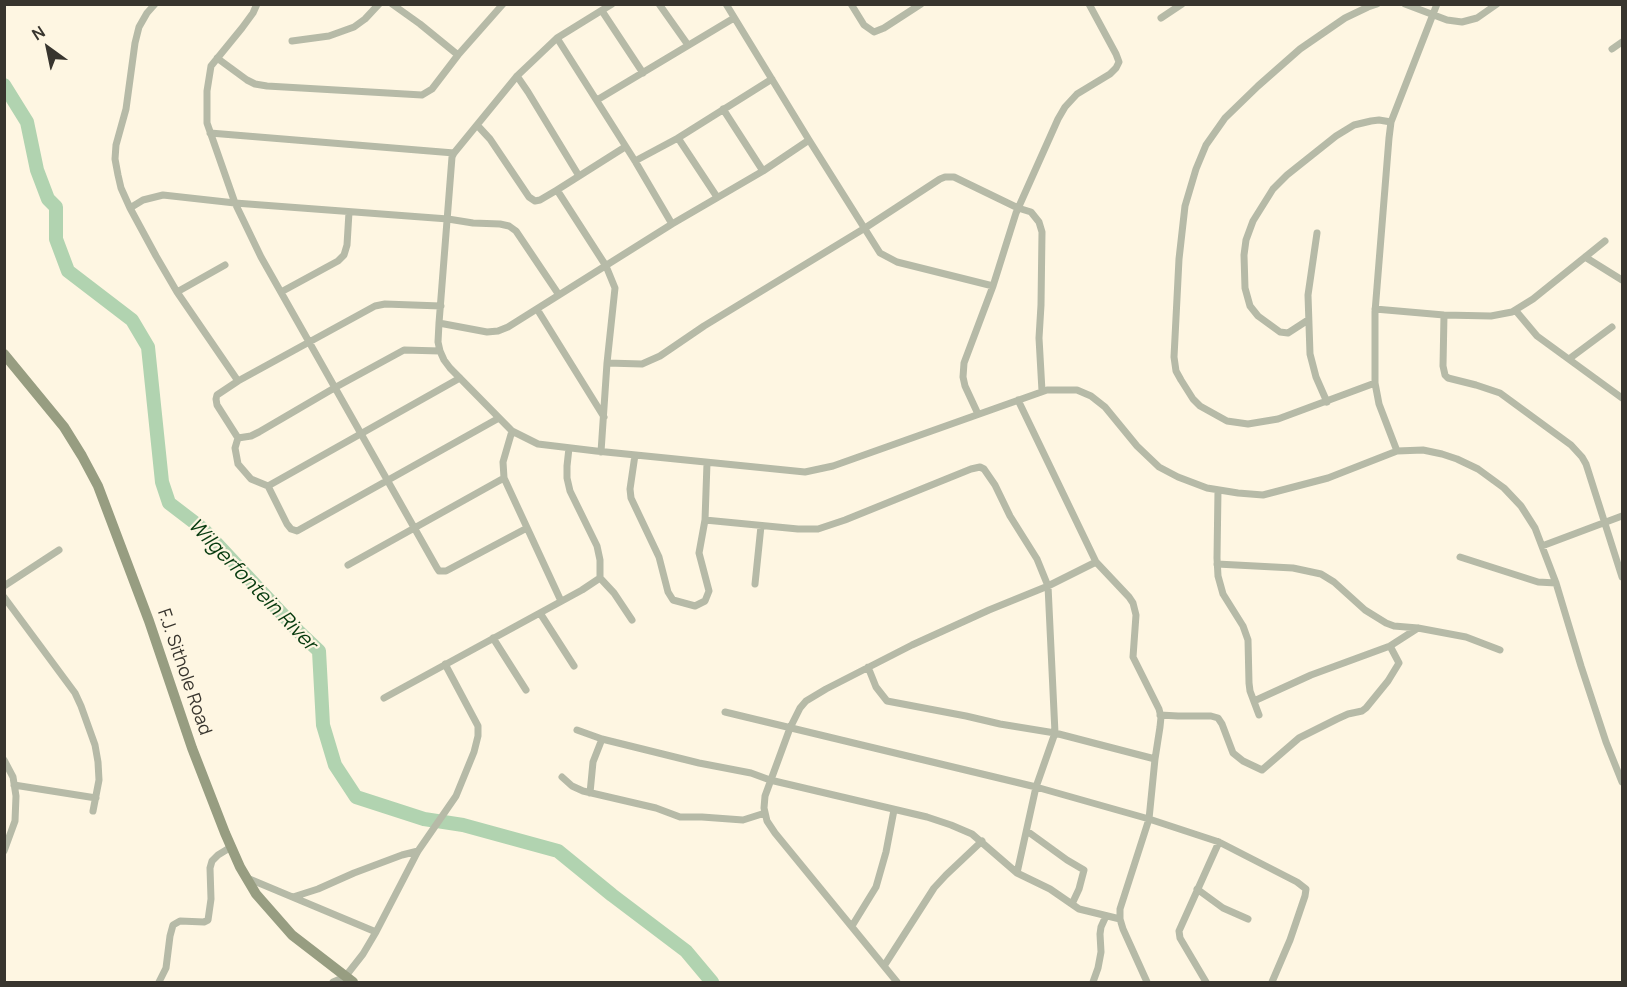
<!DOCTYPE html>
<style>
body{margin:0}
#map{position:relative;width:1627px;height:987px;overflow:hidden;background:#fef6e2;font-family:Manrope,sans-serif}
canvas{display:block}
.frame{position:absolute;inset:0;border:6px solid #38352e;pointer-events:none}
.north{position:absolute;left:18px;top:18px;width:60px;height:60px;-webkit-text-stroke:4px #fef6e2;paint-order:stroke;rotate:327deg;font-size:16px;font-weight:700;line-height:24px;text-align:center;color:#38352e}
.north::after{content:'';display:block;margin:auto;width:21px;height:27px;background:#38352e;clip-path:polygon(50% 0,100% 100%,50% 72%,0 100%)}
</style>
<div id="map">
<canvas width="1627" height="987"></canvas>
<div class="frame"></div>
<div class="north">N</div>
</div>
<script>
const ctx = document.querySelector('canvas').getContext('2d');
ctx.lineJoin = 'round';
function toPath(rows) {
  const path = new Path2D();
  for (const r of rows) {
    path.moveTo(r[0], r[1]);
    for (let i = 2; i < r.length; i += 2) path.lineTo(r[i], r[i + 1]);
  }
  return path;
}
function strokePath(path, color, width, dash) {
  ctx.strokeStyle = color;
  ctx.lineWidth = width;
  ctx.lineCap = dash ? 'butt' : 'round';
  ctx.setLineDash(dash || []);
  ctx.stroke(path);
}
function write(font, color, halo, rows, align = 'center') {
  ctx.font = font + ' Manrope,sans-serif';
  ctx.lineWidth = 4.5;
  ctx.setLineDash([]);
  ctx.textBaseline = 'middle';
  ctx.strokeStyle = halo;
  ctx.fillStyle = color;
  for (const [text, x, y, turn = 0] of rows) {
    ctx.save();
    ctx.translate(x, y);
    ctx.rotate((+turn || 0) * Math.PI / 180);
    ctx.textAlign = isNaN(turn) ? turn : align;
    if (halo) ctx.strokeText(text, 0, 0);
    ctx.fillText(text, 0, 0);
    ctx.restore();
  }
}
strokePath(toPath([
 [4,85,27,122,37,170,48,199,56,207,56,239,68,271,132,320,148,347,162,482,169,503,203,529,298,631,319,651,323,725,335,765,356,797,424,819,463,825,558,851,612,895,686,951,712,982]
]), '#b1d3b0', 14);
strokePath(toPath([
 [155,4,147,13,139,27,135,43,126,109,116,145,115,159,118,175,121,188,130,208,156,256,177,292,238,381],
 [257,4,253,13,242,28,211,66,207,91,207,123,235,203,261,257,437,568,439,571,446,571,527,528],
 [392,4,420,24,458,55],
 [612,4,557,38,517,76,454,153,452,157,439,323,438,342,440,351,444,360,450,368,512,431,538,444,596,451,805,472,833,466,1047,390,1077,390,1091,396,1105,407,1137,446,1159,467,1178,477,1207,488,1238,493,1263,495,1328,478,1397,451,1423,450,1442,454,1457,459,1478,469,1504,488,1521,506,1535,528,1556,583,1581,666,1606,742,1622,782],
 [659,4,688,45],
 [726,4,809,140,880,253,897,262,993,286],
 [851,4,864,25,874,32,884,28,921,4],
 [1405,4,1447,20,1462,22,1477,18,1497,4],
 [602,11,643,73],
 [1161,18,1182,4],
 [557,38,635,161,672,224],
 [292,41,329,36,354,27,365,19,379,4],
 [1612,49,1622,42],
 [217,58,247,80,255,84,267,86,422,95,432,89,458,55,503,4],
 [517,76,528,92,579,176],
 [597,100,734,18],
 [723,109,763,171],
 [477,125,490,139,529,197,535,201,540,200,557,190,625,147],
 [210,133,454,153],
 [678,138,717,197],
 [635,161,678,138,772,79],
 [557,190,606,266,615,288,607,363,601,452],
 [130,208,143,200,163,195,235,203,448,219,473,223,500,224,509,226,516,231,559,295],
 [1317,233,1308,295,1310,354,1316,377,1327,402],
 [1585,257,1622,280],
 [177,292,225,265],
 [281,292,338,261,344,255,347,245,349,212],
 [441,306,385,304,375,306,238,381,217,395,216,399,217,405,238,438,235,448,238,464,251,479,268,486,287,524,291,529,297,531,499,418],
 [537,309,604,417],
 [1375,309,1444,315,1491,316,1512,312,1533,299,1605,241],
 [1516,311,1537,336,1622,398],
 [1444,315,1443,366,1445,375,1448,378,1476,385,1500,393,1571,445,1582,457,1586,464,1622,577],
 [1308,320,1288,333,1280,332,1258,316,1250,306,1245,288,1244,255,1246,240,1253,221,1273,189,1287,175,1336,136,1354,125,1371,121,1379,120,1391,122],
 [439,323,487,332,498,331,508,327,672,224,763,171,809,140],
 [1569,359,1612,327],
 [607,363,642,364,660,356,704,326,865,228,940,179,945,177,954,177,1018,208,1031,212,1039,222,1042,232,1041,305,1039,338,1042,391],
 [1375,383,1278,419,1248,424,1227,421,1200,406,1193,399,1181,380,1176,371,1174,357,1179,259,1185,206,1196,169,1206,145,1225,118,1258,86,1300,49,1345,18,1368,7,1377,4],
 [1018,400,1096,562,1129,597,1133,603,1136,615,1133,657,1159,709,1161,717,1160,727,1155,759,1149,819,1120,909,1120,919,1123,929,1147,982],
 [978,414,965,386,963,377,964,363,993,286,1016,213,1058,119,1065,107,1077,94,1110,74,1116,68,1119,62,1116,54,1089,4],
 [512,431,503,462,504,478,561,601],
 [238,438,251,436,259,432,336,387,404,350,440,351],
 [1397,451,1379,404,1375,383,1375,312,1389,138,1391,122,1437,4],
 [635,455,630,489,631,498,659,557,668,592,673,600,695,606,705,601,709,591,699,553,705,520,707,463],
 [268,486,460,378],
 [1218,490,1217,558,1218,576,1223,594,1243,626,1248,640,1249,683,1250,691,1259,715],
 [705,520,798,529,818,529,845,520,971,469,980,467,984,469,995,485,1010,516,1037,559,1048,586,1055,733,1036,787,1017,873],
 [1542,546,1622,516],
 [1460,557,1538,582,1556,583],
 [1217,564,1293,568,1321,574,1334,582,1365,610,1386,623,1394,626,1418,628,1466,637,1500,650],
 [348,565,504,478],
 [600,578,614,593,632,620],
 [755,584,761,526],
 [4,586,59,550],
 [4,597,75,693,81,706,95,745,98,762,99,780,93,811],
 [540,613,574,666],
 [493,638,526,690],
 [868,667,876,687,887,701,966,716,1000,724,1055,733,1155,759],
 [384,698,582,590,600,578,600,560,597,546,570,491,567,478,567,466,569,448],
 [1254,701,1311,675,1390,646,1418,628],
 [725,712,1036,787,1149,819,1219,842,1297,882,1306,889,1305,896,1290,940,1272,982],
 [1160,715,1178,716,1211,716,1218,718,1222,724,1233,753,1243,761,1262,770,1299,738,1337,719,1348,714,1362,711,1366,708,1388,681,1399,663,1390,646],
 [577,730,602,739,699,763,751,773,770,780,927,817,951,825,972,834,1017,873,1050,889,1079,909,1120,919],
 [4,760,13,777,16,796,15,821,4,851],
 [562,777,572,786,583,791,656,808,680,817,702,817,743,820,765,813],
 [14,785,96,798],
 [590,793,593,762,602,739],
 [1027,831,1067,860,1084,870,1079,889,1072,904],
 [247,878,376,932],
 [1197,889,1223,908,1248,919],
 [293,897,318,889,354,873,402,855,418,851],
 [852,926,876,887,886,852,894,810],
 [884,966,934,888,946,875,982,841],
 [159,982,166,968,170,936,173,925,180,921,204,922,208,920,211,899,210,868,212,861,218,855,231,847],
 [333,982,345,977,363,954,376,932,418,851,456,796,474,752,478,736,478,726,445,664],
 [897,982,775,833,767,821,764,808,765,796,790,728,800,708,806,701,826,689,912,645,989,610,1048,586,1096,562],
 [1093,982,1098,968,1101,952,1100,934,1101,927,1106,916],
 [1206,982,1180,938,1179,931,1219,842]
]), '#b6baa7', 7);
strokePath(toPath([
 [4,354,64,427,82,456,98,486,149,621,192,748,225,833,240,867,256,894,292,935,353,982]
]), '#979d81', 10);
write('18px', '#38352e', '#fef6e2', [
 ["F.J. Sithole Road",184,672,71]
]);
write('italic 20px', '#063a0e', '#fef6e2', [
 ["Wilgerfontein River",252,585,46]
]);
</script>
